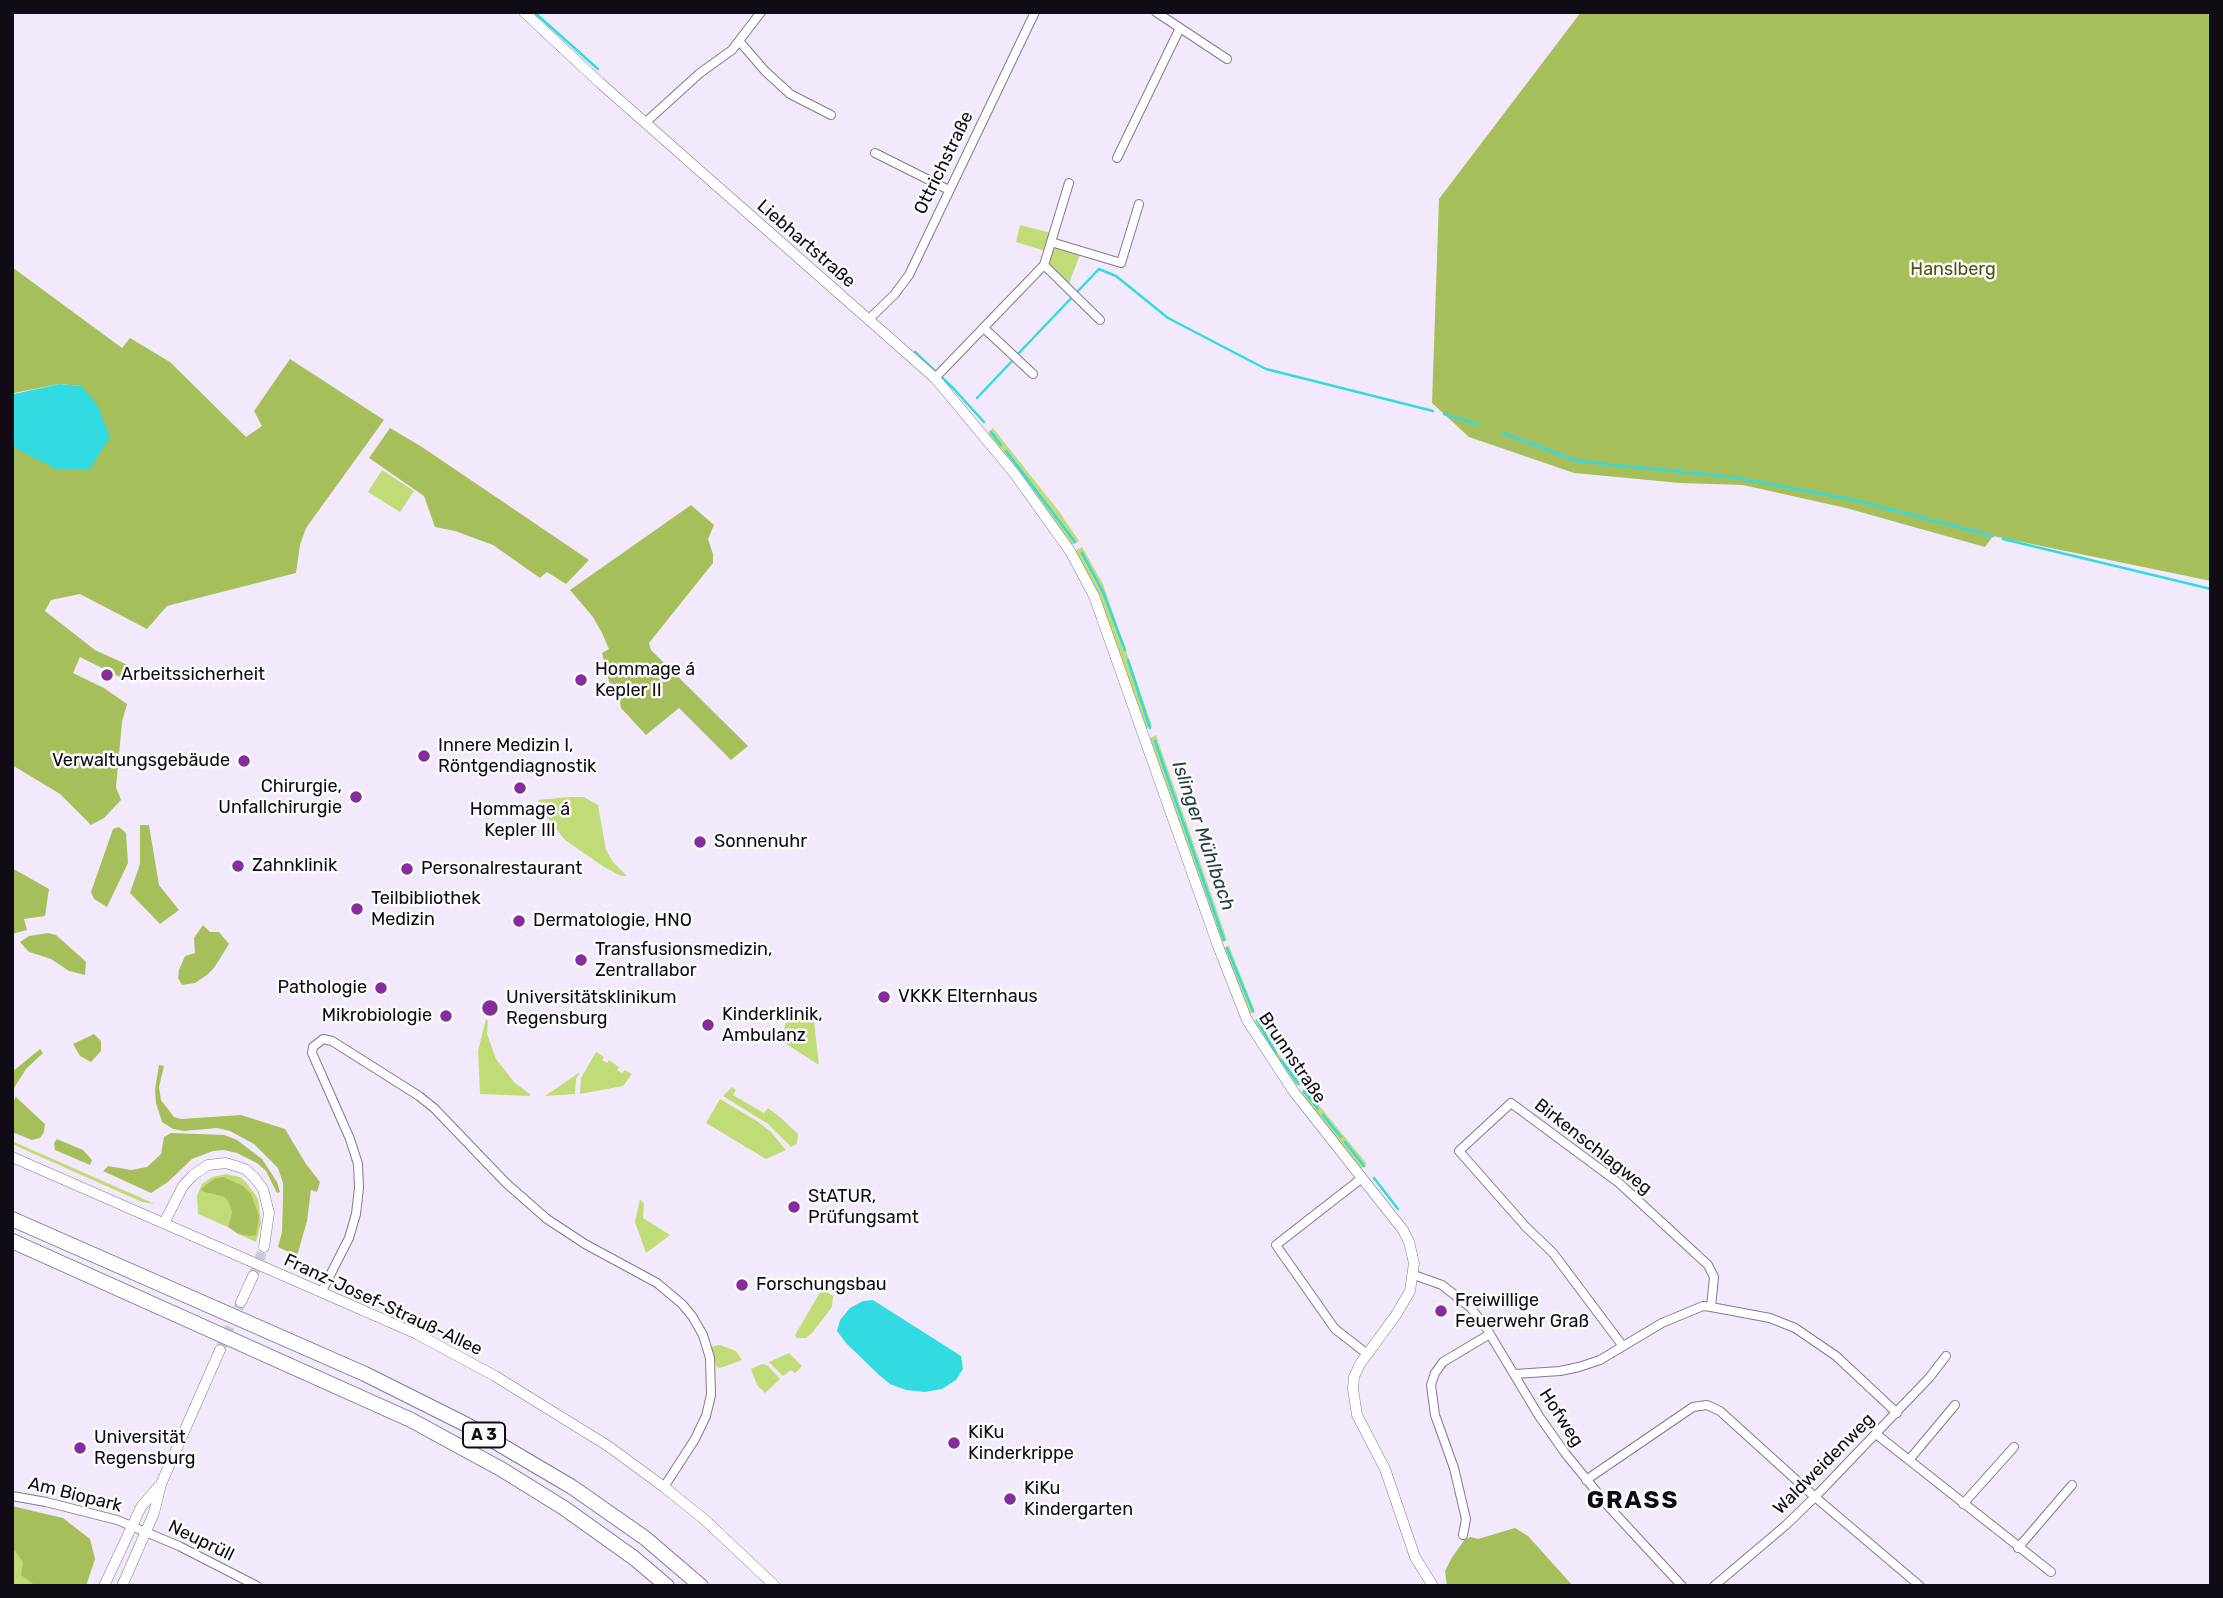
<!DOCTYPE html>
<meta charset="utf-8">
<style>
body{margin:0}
#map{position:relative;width:2223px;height:1598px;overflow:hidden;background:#f2eafc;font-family:Rubik,sans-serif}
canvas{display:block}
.frame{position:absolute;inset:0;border:14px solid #100b15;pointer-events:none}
</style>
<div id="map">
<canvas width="2223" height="1598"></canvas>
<div class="frame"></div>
</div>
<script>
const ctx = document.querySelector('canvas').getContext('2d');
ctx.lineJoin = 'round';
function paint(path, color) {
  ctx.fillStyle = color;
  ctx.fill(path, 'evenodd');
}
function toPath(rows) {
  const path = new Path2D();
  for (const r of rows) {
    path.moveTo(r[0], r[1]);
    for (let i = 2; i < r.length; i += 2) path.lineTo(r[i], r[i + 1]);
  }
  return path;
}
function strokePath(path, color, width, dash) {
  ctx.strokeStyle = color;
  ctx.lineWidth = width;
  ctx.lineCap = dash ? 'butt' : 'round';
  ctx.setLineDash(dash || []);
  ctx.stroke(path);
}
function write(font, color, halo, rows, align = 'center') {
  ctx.font = font + ' Rubik,sans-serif';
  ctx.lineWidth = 5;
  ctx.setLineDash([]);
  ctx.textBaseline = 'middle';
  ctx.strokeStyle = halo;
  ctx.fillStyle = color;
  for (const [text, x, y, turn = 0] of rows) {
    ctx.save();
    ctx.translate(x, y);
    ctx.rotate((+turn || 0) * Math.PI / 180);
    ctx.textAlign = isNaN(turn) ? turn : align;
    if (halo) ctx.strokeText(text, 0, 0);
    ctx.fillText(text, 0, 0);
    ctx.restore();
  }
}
paint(toPath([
 [1020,225,1051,233,1045,251,1016,242],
 [1052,244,1081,252,1068,286,1046,264],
 [993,428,1061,514,1079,541,1074,544,1070,544,988,433],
 [382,470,414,491,400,512,368,492],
 [1082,547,1103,584,1152,726,1146,728,1099,598,1075,551],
 [1156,735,1227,940,1220,943,1150,738],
 [570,797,584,797,598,805,606,850,613,862,627,876,621,876,604,867,565,840,545,815,538,800],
 [1229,946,1255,1012,1248,1015,1222,948],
 [800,1009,813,1013,819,1065,783,1042,785,1025,791,1012],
 [486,1019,488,1020,487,1034,496,1059,515,1083,530,1094,530,1096,480,1094,478,1051],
 [1258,1019,1277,1052,1300,1083,1296,1087,1293,1086,1251,1022],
 [596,1052,604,1057,602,1060,607,1063,609,1060,619,1067,617,1070,622,1073,625,1070,632,1074,623,1086,580,1094,581,1078],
 [580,1072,576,1079,575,1094,545,1096],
 [732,1087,736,1090,733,1095,764,1113,768,1108,781,1118,798,1134,797,1144,791,1147,768,1124,723,1096],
 [1305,1088,1366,1163,1365,1166,1360,1169,1300,1094],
 [720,1099,757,1121,771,1132,786,1150,766,1159,706,1123],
 [12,1141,155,1204,142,1202,12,1144],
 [226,1174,240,1177,246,1182,258,1199,261,1223,256,1242,238,1234,248,1236,251,1195,204,1192,224,1197,228,1201,232,1212,228,1227,198,1214,197,1196,202,1184,212,1177],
 [640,1199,644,1204,643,1218,670,1235,646,1253,635,1222],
 [822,1289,833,1296,832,1307,812,1333,806,1338,796,1338,795,1335],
 [720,1345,736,1351,742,1360,720,1368,717,1367,709,1347],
 [789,1353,802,1366,795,1373,791,1370,783,1376,769,1362],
 [762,1364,767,1365,780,1379,765,1393,757,1385,751,1369],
 [12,1532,56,1586,12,1586]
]), '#c1db77');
paint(toPath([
 [1581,12,2211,12,2211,581,1993,536,1985,547,1846,508,1743,485,1680,483,1574,473,1469,437,1432,403,1439,199],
 [12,267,122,348,130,338,170,362,246,437,262,426,254,411,290,359,384,420,306,528,300,545,296,573,167,606,147,629,80,594,51,600,45,611,95,650,130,666,124,679,80,657,73,673,104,688,127,704,122,722,116,787,121,800,104,818,91,825,60,794,12,765,12,441,16,448,81,386,59,384,14,393,12,397],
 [390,428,422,447,589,560,566,584,547,572,540,578,493,545,455,531,435,527,424,496,369,458],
 [691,505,714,525,708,539,713,554,713,563,649,643,651,650,748,746,731,760,679,708,646,735,621,708,617,684,610,685,602,653,609,649,602,633,593,617,570,590],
 [140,825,149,825,159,885,179,910,160,924,130,893,140,864],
 [119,827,126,833,128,863,107,907,94,899,91,892,113,829],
 [12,868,49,889,45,916,24,919,27,930,12,934],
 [203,925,210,932,219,932,229,944,214,968,207,975,195,983,182,985,178,978,179,970,185,956,195,953,194,938],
 [48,933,56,935,83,959,86,962,85,975,69,971,51,959,29,952,20,942,29,936],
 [94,1034,101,1041,101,1051,91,1062,80,1056,73,1044],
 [40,1049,43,1053,26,1069,12,1091,12,1072],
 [159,1065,164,1066,159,1087,161,1100,174,1117,181,1119,241,1115,285,1129,306,1164,320,1182,317,1192,311,1190,307,1221,297,1256,278,1247,282,1232,283,1199,283,1183,278,1168,254,1144,230,1131,217,1128,184,1131,173,1129,162,1122,156,1103,155,1089],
 [16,1097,45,1124,44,1132,40,1138,32,1140,12,1132,12,1103],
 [171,1133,224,1135,237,1140,262,1159,277,1182,280,1192,277,1193,266,1171,257,1163,237,1153,224,1150,213,1151,192,1159,168,1182,151,1193,103,1171,108,1166,131,1170,147,1167,161,1154,164,1137],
 [57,1139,83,1150,92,1160,90,1165,55,1150,54,1143],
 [223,1177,243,1186,251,1194,259,1216,256,1235,248,1236,238,1234,228,1227,232,1212,228,1201,224,1197,204,1192,201,1189,214,1179],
 [12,1506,63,1518,90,1539,95,1559,86,1586,36,1586,21,1575,23,1562,12,1547],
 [1515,1528,1528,1536,1573,1586,1447,1586,1445,1571,1451,1559,1465,1539,1471,1537,1478,1539]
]), '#a6bf5b');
paint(toPath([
 [59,384,81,386,97,404,110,437,90,469,56,469,15,448,12,441,12,397,14,394],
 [873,1300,961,1356,963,1369,956,1380,942,1389,925,1392,906,1390,890,1384,879,1375,846,1343,837,1331,840,1320,850,1308,863,1301]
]), '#32dbe1');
strokePath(toPath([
 [534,12,598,69],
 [915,352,953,388,984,422],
 [1017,355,1099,269,1116,276,1168,318,1266,369,1433,411],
 [977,398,1013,360],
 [1444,414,1478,424],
 [991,432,1001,445],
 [1503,433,1577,461,1732,477,1850,499,1993,536],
 [1006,451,1075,542],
 [2003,539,2211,589],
 [1082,553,1103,592,1125,650],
 [1128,660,1150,728],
 [1155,741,1224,940],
 [1227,948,1253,1011],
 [1257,1020,1276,1053],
 [1281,1060,1299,1084],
 [1304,1091,1318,1109],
 [1323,1115,1341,1137],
 [1345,1142,1364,1166],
 [1374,1178,1398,1209]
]), '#32dbe1', 2.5);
strokePath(toPath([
 [253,1276,264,1247],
 [220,1350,241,1302]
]), '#d0c9d9', 10, [10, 5]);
const minor = toPath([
 [1156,12,1227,59],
 [740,42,765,71,790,94,831,115],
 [646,122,700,73,732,50,761,12],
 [875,153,949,190],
 [1117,158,1180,28],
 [1051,242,1121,263,1139,204],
 [1044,265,1100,320],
 [869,319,894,295,909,275,1035,12],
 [985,329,1033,374],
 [935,378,1044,265,1069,183],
 [1362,1178,1276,1245,1335,1329,1366,1353],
 [1414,1275,1442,1285,1470,1307,1485,1326,1539,1416,1565,1453,1609,1507,1682,1586],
 [322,1291,349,1238,356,1214,359,1188,358,1164,350,1139,312,1053,313,1047,323,1039,332,1041,419,1096,434,1108,506,1183,547,1219,585,1244,657,1283,682,1304,692,1316,703,1335,710,1358,711,1395,706,1416,695,1439,664,1487],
 [1622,1345,1553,1253,1526,1227,1459,1151,1511,1103,1619,1183,1708,1265,1714,1277,1711,1307],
 [1515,1374,1560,1371,1579,1367,1600,1360,1662,1323,1703,1306,1711,1307,1770,1318,1795,1328,1836,1356,1897,1413],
 [1876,1434,2051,1572],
 [1909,1460,1955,1405],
 [1586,1480,1693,1407,1707,1405,1720,1411,1815,1497,1920,1586],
 [12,1496,46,1502,117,1520,179,1546,257,1586],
 [1963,1504,2014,1447],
 [1463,1535,1466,1519,1454,1468,1435,1415,1431,1385,1435,1373,1443,1362,1490,1334],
 [2018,1548,2072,1485],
 [1714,1586,1786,1525,1815,1497,1929,1378,1946,1356]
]);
const tertiary = toPath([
 [524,12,599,82,935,378,1014,473,1070,551,1094,596,1218,946,1247,1020,1294,1092,1403,1230,1409,1242,1414,1263,1410,1291,1396,1315,1360,1364,1354,1377,1353,1389,1357,1415,1385,1469,1415,1557,1433,1586],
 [12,1157,417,1334,495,1376,608,1446,664,1487,705,1520,775,1586],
 [164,1223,183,1186,193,1175,208,1165,226,1163,245,1169,254,1177,263,1189,269,1213,264,1247],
 [241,1302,253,1276],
 [104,1586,141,1507,158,1487],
 [122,1586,154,1513,161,1484,220,1350]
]);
const motorway = toPath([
 [12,1219,365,1374,465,1424,572,1487,645,1538,701,1586],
 [12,1241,411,1420,501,1469,564,1508,634,1558,667,1586]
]);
strokePath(minor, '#847892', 10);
strokePath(tertiary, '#847892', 11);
strokePath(motorway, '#847892', 16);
strokePath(minor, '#fff', 8);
strokePath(tertiary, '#fff', 10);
strokePath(motorway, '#fff', 14);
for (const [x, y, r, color] of [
 [107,675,7,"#832e9c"],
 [581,680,7,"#832e9c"],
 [424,756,7,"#832e9c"],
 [244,761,7,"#832e9c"],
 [520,788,7,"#832e9c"],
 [356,797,7,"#832e9c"],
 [700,842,7,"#832e9c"],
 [238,866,7,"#832e9c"],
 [407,869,7,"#832e9c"],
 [357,909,7,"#832e9c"],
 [519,921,7,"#832e9c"],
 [581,960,7,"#832e9c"],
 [381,988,7,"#832e9c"],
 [884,997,7,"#832e9c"],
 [490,1008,9,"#832e9c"],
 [446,1016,7,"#832e9c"],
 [708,1025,7,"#832e9c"],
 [794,1207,7,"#832e9c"],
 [742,1285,7,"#832e9c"],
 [1441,1311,7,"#832e9c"],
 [954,1443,7,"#832e9c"],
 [80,1448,7,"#832e9c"],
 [1010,1499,7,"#832e9c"]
]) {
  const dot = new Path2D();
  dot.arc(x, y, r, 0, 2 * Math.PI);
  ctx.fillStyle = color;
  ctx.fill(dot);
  strokePath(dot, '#fbfbfb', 2.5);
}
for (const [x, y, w] of [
 [484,1435,42]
]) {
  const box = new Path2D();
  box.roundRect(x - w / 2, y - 12.5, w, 25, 5);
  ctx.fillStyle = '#fbfbfb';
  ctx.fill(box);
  strokePath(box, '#100b15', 2);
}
write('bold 16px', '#100b15', null, [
 ["A 3",484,1435]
]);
write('18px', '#100b15', '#fbfbfb', [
 ["Ottrichstraße",944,163,-64],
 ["Liebhartstraße",806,244,41],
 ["Brunnstraße",1292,1058,56],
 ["Birkenschlagweg",1593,1147,38],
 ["Franz-Josef-Strauß-Allee",383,1305,25],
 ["Hofweg",1561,1418,57],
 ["Waldweidenweg",1824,1464,-45],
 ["Am Biopark",75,1495,14],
 ["Neuprüll",201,1541,26]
]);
write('18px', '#49580e', '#fbfbfb', [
 ["Hanslberg",1953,270]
]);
write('18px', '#100b15', '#fbfbfb', [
 ["Hommage á",595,670],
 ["Kepler II",595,691],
 ["Arbeitssicherheit",121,675],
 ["Innere Medizin I,",438,746],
 ["Röntgendiagnostik",438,767],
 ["Verwaltungsgebäude",230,761,"right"],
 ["Chirurgie,",342,787,"right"],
 ["Unfallchirurgie",342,808,"right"],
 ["Hommage á",520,810,"center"],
 ["Kepler III",520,831,"center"],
 ["Sonnenuhr",714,842],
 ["Zahnklinik",252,866],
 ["Personalrestaurant",421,869],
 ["Teilbibliothek",371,899],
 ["Medizin",371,920],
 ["Dermatologie, HNO",533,921],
 ["Transfusionsmedizin,",595,950],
 ["Zentrallabor",595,971],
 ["Pathologie",367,988,"right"],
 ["VKKK Elternhaus",898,997],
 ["Universitätsklinikum",506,998],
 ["Regensburg",506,1019],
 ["Kinderklinik,",722,1015],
 ["Ambulanz",722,1036],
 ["Mikrobiologie",432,1016,"right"],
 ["StATUR,",808,1197],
 ["Prüfungsamt",808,1218],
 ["Forschungsbau",756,1285],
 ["Freiwillige",1455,1301],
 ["Feuerwehr Graß",1455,1322],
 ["KiKu",968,1433],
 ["Kinderkrippe",968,1454],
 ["Universität",94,1438],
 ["Regensburg",94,1459],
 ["KiKu",1024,1489],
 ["Kindergarten",1024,1510]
], 'left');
write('italic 19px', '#253f40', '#fbfbfb', [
 ["Islinger Mühlbach",1203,836,71]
]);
ctx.letterSpacing = '2px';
write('bold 24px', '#100b15', '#fbfbfb', [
 ["GRASS",1633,1501]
]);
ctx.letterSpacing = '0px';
</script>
